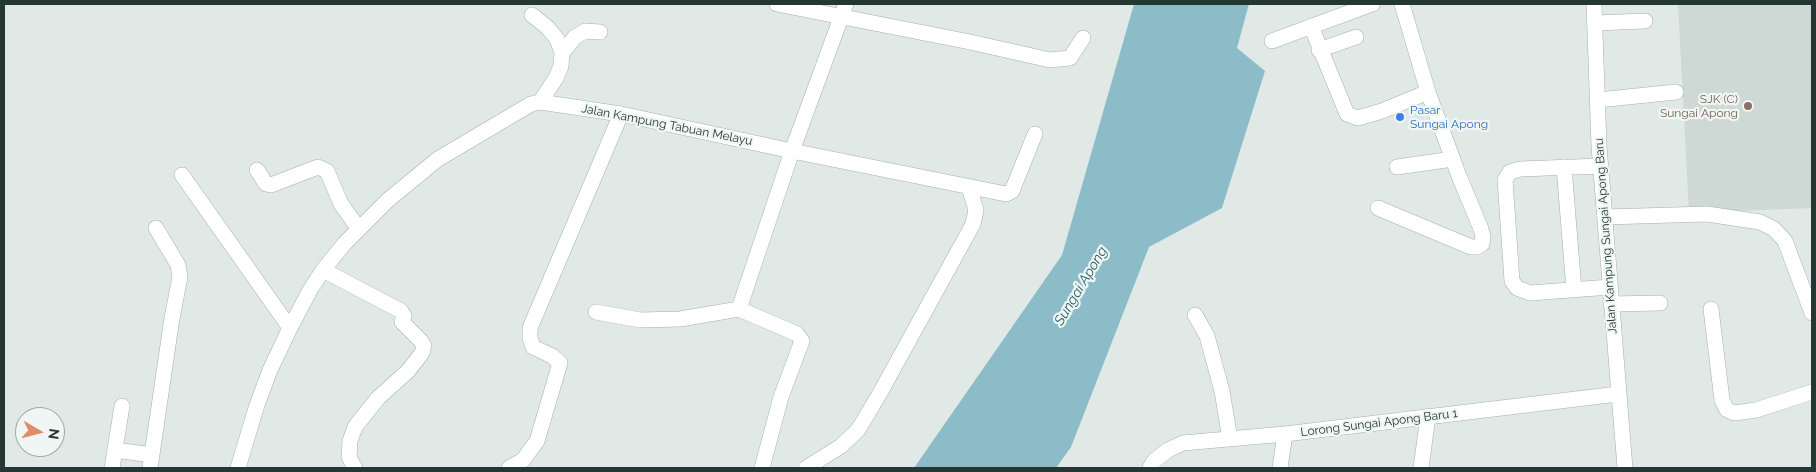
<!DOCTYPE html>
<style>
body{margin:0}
#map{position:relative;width:1816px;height:472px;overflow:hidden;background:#e0e9e6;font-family:Raleway,sans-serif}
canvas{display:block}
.frame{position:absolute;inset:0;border:5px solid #233833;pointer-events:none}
.north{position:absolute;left:15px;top:407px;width:50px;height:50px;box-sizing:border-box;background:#f0f6f3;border:1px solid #9eaaa6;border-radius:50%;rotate:98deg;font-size:14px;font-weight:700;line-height:20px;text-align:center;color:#233833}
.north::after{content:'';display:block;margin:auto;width:18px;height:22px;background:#e28c65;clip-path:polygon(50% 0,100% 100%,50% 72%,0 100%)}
</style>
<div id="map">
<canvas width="1816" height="472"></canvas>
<div class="frame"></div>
<div class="north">N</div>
</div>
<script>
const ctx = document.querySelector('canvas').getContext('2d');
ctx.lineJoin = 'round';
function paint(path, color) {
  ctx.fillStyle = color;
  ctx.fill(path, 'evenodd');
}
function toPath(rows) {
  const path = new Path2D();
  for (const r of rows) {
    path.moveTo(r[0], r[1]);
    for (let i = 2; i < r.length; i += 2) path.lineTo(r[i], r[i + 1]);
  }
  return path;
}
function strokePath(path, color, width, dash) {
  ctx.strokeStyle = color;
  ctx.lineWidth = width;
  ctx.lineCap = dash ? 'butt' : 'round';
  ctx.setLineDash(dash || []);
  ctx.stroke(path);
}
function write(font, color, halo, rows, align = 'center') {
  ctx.font = font + ' Raleway,sans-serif';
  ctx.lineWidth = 4.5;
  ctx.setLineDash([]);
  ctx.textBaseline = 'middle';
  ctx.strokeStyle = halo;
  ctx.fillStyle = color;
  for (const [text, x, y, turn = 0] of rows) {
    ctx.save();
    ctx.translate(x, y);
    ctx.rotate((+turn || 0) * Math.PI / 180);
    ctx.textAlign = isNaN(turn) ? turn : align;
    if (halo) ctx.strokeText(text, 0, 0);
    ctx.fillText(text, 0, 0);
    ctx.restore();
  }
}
paint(toPath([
 [1678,4,1812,4,1812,208,1689,213]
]), '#ced9d5');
paint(toPath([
 [1134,4,1249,4,1237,48,1265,71,1222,208,1149,247,1071,447,1056,468,914,468,1062,255]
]), '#8dbcc9');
const minor = toPath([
 [777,4,970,42,1050,60,1070,58,1083,38],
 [1594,4,1599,146,1625,468],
 [532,15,547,27,557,39,562,53,561,66,556,78,540,102],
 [1595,23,1645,21],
 [1311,26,1347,114,1358,118,1382,111,1428,92],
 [1272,41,1372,4],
 [1319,50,1356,37],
 [562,53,575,37,585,31,600,32],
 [1598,100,1676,92],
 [1601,166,1520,169,1510,172,1505,180,1512,281,1517,288,1530,293,1610,287],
 [1397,167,1453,159],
 [1564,167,1574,290],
 [257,170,266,184,271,185,318,167,327,171,341,204,359,229],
 [182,175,290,328],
 [1378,208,1471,247,1477,247,1482,244,1483,237,1481,229,1459,176,1428,92,1402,4],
 [1605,217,1707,214,1760,222,1774,229,1785,241,1812,313],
 [323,270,401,311,404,316,402,322,421,341,424,346,422,353,408,371,378,398,355,427,350,441,349,457,355,468],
 [1611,304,1660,303],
 [739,309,792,151,846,4],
 [1711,309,1722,400,1727,410,1735,413,1756,410,1812,392],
 [596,312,640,320,680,319,739,309,797,334,802,341,781,397,762,468],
 [1195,315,1207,336,1222,391,1230,439],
 [115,450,152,455],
 [112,468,122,406],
 [150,468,172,318,180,277,178,265,156,228],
 [238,468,256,408,270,370,290,328,310,290,323,270,345,243,388,200,438,159,531,104,540,102,621,114,792,151,1006,194,1012,191,1035,134],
 [509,468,523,460,537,441,560,363,552,356,533,347,530,338,530,328,621,114],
 [806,468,841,446,858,430,880,393,973,224,976,210,969,187],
 [1150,468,1154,461,1168,450,1183,443,1285,434,1618,394],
 [1280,468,1285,434],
 [1421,468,1428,416]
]);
strokePath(minor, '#a4b0ad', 16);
strokePath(minor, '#fff', 15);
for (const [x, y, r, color] of [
 [1748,106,5,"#8d6e63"],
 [1400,117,5,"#3f7fe0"]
]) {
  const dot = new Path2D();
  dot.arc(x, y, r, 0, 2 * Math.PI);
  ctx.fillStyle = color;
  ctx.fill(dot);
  strokePath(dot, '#f0f6f3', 2);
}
write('12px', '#785e54', '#f0f6f3', [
 ["SJK (C)",1738,99],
 ["Sungai Apong",1738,113]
], 'right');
write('12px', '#366cbe', '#f0f6f3', [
 ["Pasar",1410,110],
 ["Sungai Apong",1410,124]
], 'left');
write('12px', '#233833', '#f0f6f3', [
 ["Jalan Kampung Tabuan Melayu",667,125,11],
 ["Jalan Kampung Sungai Apong Baru",1606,236,-94],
 ["Lorong Sungai Apong Baru 1",1379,423,-7]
]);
write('italic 14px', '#245c6d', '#f0f6f3', [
 ["Sungai Apong",1081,286,-59]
]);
</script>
